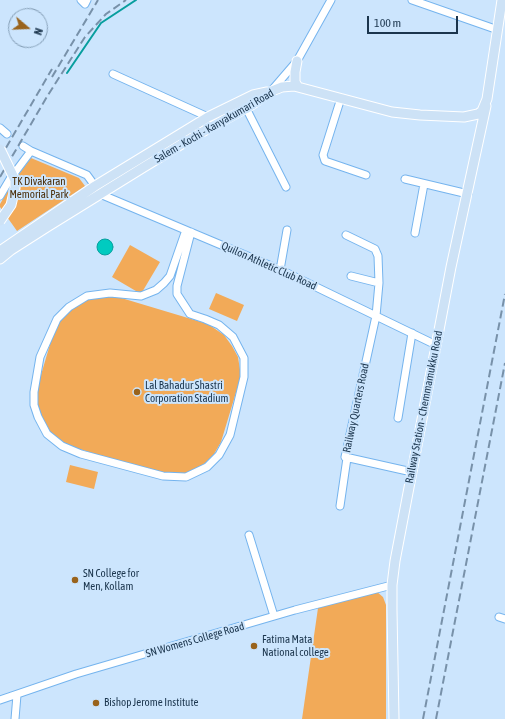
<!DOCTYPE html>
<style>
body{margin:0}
#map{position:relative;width:505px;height:719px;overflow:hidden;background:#cce5fd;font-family:"Asap Condensed",sans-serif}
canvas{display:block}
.north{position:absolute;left:8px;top:8px;width:40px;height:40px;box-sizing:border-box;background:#cce5fd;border:1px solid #859fb7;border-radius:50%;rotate:109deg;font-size:11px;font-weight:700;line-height:16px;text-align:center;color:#1b354d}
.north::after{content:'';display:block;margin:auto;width:14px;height:18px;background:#99631c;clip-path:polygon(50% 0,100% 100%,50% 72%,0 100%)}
.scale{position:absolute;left:367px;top:16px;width:91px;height:18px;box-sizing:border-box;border:2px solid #1b354d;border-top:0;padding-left:5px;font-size:12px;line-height:14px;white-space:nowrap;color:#1b354d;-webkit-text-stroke:3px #cce5fd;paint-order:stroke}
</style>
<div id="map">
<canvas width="505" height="719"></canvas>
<div class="north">N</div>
<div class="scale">100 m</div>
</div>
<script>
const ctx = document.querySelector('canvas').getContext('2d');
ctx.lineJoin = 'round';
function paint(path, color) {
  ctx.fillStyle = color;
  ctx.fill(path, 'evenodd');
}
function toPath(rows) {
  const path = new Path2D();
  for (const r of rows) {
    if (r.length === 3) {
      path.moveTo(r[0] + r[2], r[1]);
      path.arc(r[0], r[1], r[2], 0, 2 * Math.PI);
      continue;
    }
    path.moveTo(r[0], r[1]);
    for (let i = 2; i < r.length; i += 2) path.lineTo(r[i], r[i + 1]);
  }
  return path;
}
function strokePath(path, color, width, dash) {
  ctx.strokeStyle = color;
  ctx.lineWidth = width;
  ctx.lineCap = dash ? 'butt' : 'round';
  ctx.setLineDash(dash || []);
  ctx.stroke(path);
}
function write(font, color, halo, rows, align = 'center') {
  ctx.font = font + ' "Asap Condensed",sans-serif';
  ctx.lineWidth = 4;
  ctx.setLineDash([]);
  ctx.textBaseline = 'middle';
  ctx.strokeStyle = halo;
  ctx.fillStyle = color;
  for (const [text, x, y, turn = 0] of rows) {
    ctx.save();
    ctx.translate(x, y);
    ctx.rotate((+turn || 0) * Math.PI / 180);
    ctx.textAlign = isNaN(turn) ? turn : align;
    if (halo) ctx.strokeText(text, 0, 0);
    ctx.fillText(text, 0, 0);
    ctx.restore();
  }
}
paint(toPath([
 [31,158,79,178,85,186,17,231,0,207,0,204,13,182],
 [130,245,160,262,141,294,112,277],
 [216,293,244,305,237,321,209,309],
 [100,295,118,297,208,324,224,335,232,346,238,357,241,376,221,442,214,454,205,463,192,472,177,475,163,476,61,443,45,427,38,408,37,398,38,385,51,341,58,324,67,311,91,297],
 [70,465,98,472,94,489,66,482],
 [376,591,383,597,386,605,386,719,302,719,318,608]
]), '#f2aa58');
const water = toPath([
 [105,247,8]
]);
paint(water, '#00cbc0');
strokePath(water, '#089e9e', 1);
strokePath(toPath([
 [67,73,101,23,136,0]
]), '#089e9e', 2);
const minor = toPath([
 [81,0,85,4,87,0],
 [412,0,498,30],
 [113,74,208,117],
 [272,90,297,61,331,0],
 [341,98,323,155,325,161,366,175],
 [246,108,286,187],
 [0,128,7,134],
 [23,146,31,151,87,175,95,186],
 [405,179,468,194],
 [100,194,283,271,436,345],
 [0,196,10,179,31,151],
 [186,230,170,276,164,283,156,290,141,296,110,293,87,296,69,307,57,319,40,357,34,392,34,405,38,417,47,434,62,446,81,454,163,476,186,477,207,467,219,455,230,435,244,377,244,358,233,337,219,325,205,319,190,314,177,294,177,286,191,232],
 [415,233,424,184],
 [346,235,375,249,378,256,379,283,376,316,345,457,412,472],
 [280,270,287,230],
 [351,276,379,283],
 [398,418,412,333],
 [340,506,347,458],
 [249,535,274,616],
 [499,617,505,619],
 [0,700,76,674,295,610,392,585],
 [15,719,17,695]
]);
const major = toPath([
 [297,61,295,72,295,82,298,87],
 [0,251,95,186,208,117,253,95,267,92],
 [0,259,11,250,47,227,144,167,195,136,250,106,272,91,282,87,294,86,392,112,420,115,464,117,478,114,482,111,487,99,502,0],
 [394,719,392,610,392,585,395,561,451,267,486,106]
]);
strokePath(minor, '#75b4ee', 9);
strokePath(major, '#fff', 11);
strokePath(minor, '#fff', 7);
strokePath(major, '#cde2f6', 9);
strokePath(toPath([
 [52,77,98,0],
 [0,158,52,69],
 [0,177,48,95,85,37,106,14,126,0],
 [423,719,505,294],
 [436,719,505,363]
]), '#7891a9', 2, [8, 4]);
const majorBridge = toPath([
 [0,149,15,180,15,188,11,205,0,221]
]);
strokePath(majorBridge, '#fff', 11, []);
strokePath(majorBridge, '#cde2f6', 9);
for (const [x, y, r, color] of [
 [137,392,4,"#99631c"],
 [75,580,4,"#99631c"],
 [254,646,4,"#99631c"],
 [96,703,4,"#99631c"]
]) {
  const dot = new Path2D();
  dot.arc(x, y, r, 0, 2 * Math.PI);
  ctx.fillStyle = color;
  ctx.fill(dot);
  strokePath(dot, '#cce5fd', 1.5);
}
write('11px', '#1b354d', '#cce5fd', [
 ["Salem - Kochi - Kanyakumari Road",214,126,-30],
 ["Quilon Athletic Club Road",269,266,24],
 ["Railway Station - Chemmamukku Road",424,407,-79],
 ["Railway Quarters Road",356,408,-78],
 ["SN Womens College Road",195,640,-16]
]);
write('11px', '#4a2d08', '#cce5fd', [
 ["TK Divakaran",39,182],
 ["Memorial Park",39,195]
]);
write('11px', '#1b354d', '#cce5fd', [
 ["Lal Bahadur Shastri",145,386],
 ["Corporation Stadium",145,399],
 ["SN College for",83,574],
 ["Men, Kollam",83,587],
 ["Fatima Mata",262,640],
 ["National college",262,653],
 ["Bishop Jerome Institute",104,703]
], 'left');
</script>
